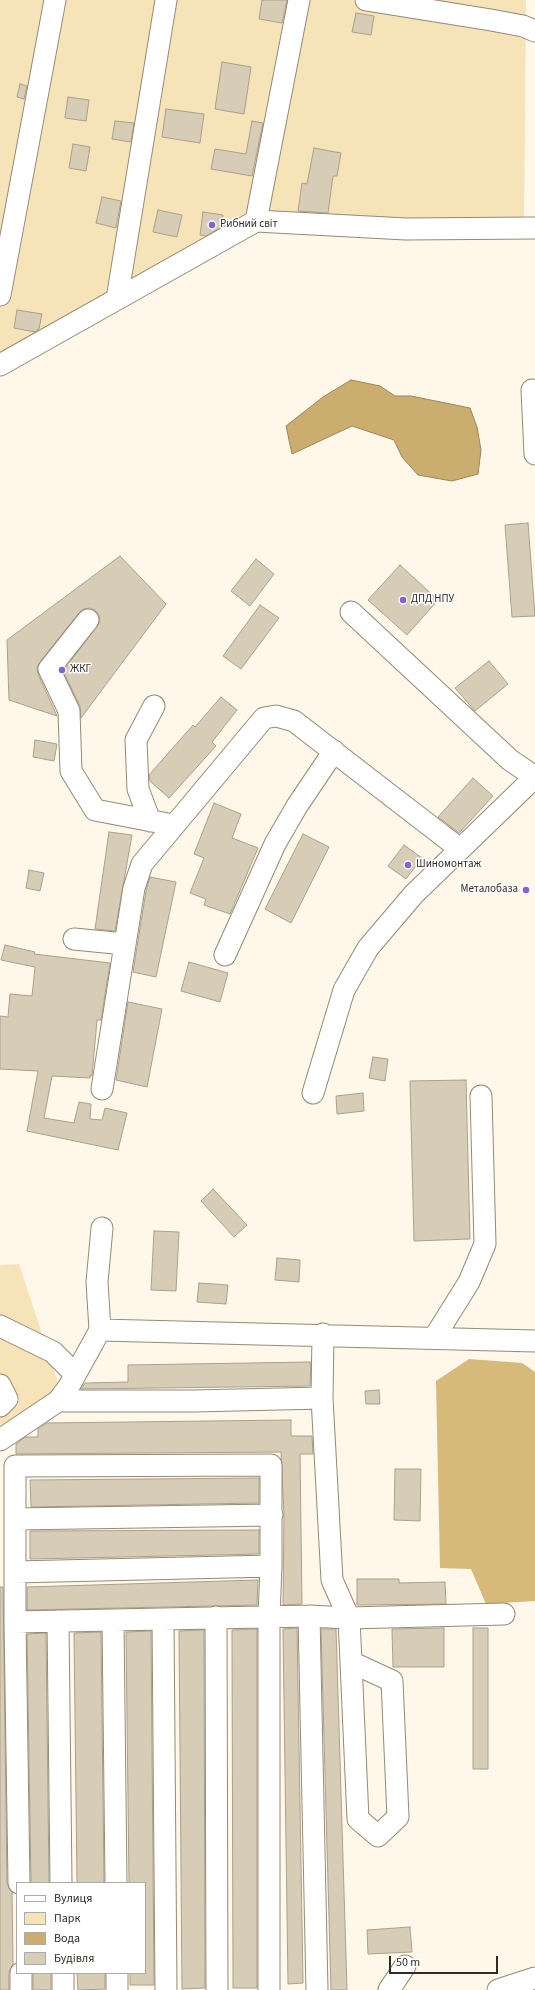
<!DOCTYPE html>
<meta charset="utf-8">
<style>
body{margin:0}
#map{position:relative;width:535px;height:1990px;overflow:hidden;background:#fef7ea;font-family:"Source Sans 3",sans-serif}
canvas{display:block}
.legend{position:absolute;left:16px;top:1882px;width:130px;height:92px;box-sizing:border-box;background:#fff;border:1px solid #acaba7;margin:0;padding:5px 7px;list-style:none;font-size:12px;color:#302c24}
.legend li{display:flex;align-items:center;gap:8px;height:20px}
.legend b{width:20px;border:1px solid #acaba7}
.scale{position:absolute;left:389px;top:1956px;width:109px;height:18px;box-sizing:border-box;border:2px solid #302c24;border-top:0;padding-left:5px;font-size:12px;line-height:14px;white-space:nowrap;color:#302c24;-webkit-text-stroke:3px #fff;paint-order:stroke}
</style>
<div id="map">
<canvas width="535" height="1990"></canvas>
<ul class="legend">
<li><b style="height:5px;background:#fff"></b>Вулиця</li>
<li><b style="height:11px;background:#f7e3b8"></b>Парк</li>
<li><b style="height:11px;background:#cbad6f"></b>Вода</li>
<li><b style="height:11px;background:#d7cdb7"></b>Будівля</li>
</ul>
<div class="scale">50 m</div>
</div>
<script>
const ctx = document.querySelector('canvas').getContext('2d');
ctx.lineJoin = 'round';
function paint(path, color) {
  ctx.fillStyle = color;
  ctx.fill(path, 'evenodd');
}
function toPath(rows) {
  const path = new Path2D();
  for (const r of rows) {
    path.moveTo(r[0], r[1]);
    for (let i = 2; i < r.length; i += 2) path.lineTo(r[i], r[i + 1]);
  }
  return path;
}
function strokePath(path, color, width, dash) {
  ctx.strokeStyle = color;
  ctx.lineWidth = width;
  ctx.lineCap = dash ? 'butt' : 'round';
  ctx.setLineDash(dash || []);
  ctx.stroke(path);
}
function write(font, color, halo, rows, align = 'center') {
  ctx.font = font + ' "Source Sans 3",sans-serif';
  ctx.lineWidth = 3;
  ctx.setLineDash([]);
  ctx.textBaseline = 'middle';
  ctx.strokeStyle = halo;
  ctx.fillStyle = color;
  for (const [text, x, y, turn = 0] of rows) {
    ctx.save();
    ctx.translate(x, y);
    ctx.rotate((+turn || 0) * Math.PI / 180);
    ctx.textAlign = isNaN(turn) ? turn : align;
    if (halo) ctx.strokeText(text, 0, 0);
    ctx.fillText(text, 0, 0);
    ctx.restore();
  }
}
paint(toPath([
 [0,0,526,0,524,227,241,220,0,368],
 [19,1264,61,1392,0,1431,0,1265]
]), '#f7e3b8');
paint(toPath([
 [469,1359,522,1363,535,1372,535,1601,486,1604,471,1569,440,1568,436,1381]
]), '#d7b97a');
const water = toPath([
 [351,380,380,386,395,396,411,396,470,408,477,427,481,450,478,474,452,481,418,475,402,457,394,440,352,426,292,454,286,426,323,397,351,380]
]);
paint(water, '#cbad6f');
strokePath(water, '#9c8658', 1);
const building = toPath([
 [262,0,287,0,282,23,259,19,262,0],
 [356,13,374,16,371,35,352,32,356,13],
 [222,62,251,67,244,114,215,109,222,62],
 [20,84,27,86,24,99,17,97,20,84],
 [68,97,89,100,86,121,65,118,68,97],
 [166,109,204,114,200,143,162,137,166,109],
 [115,121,134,123,131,142,112,139,115,121],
 [252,121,263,123,252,176,211,169,215,149,246,154,252,121],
 [73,144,90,147,86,171,69,168,73,144],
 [314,148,341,153,337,176,333,176,328,213,298,211,302,183,307,184,314,148],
 [102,197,121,201,116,228,96,223,102,197],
 [158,210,182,215,177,237,153,232,158,210],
 [203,212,223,215,222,227,206,236,200,235,203,212],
 [17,310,42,314,39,329,35,332,14,328,17,310],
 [528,523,535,616,512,617,505,525,528,523],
 [120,556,166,604,81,718,80,706,63,671,100,622,99,615,95,610,90,608,84,609,79,613,40,662,37,667,38,674,57,716,9,700,7,640,120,556],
 [256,559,274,574,250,606,231,591,256,559],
 [400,565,438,600,407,635,368,600,400,565],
 [260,605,279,618,241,669,223,656,260,605],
 [489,661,508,684,475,711,455,688,489,661],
 [221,697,237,710,212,742,216,746,169,798,150,781,149,775,193,725,195,727,221,697],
 [35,740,57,744,54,761,33,757,35,740],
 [473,778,493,796,459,833,438,817,473,778],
 [214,803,241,814,232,838,258,848,230,914,204,905,206,899,190,893,204,858,194,854,214,803],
 [109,832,132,835,115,931,95,929,109,832],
 [303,834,329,847,291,923,265,909,303,834],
 [404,845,422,858,406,879,388,866,404,845],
 [29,870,44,873,40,891,26,888,29,870],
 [150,877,176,882,156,977,133,972,146,891,150,877],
 [5,945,35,952,34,954,110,963,101,1020,97,1020,92,1076,90,1075,90,1078,52,1076,44,1118,74,1123,79,1102,91,1104,90,1119,102,1120,105,1108,127,1113,118,1150,27,1131,38,1071,0,1069,0,1016,8,1017,10,994,32,996,35,967,1,960,5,945],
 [189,962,228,973,220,1002,181,991,189,962],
 [128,1002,162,1009,147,1087,116,1080,128,1002],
 [373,1057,388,1059,385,1081,369,1078,373,1057],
 [466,1080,470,1239,414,1241,410,1081,466,1080],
 [363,1093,364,1111,337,1114,336,1096,363,1093],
 [213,1189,247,1225,234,1237,201,1201,213,1189],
 [154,1231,179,1232,176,1291,151,1290,154,1231],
 [277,1258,300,1260,299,1282,275,1280,277,1258],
 [199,1283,228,1285,226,1304,197,1302,199,1283],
 [311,1362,310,1386,81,1389,85,1383,128,1382,128,1365,311,1362],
 [379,1390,380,1404,366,1404,365,1391,379,1390],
 [291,1420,291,1436,312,1436,313,1454,300,1454,302,1604,283,1605,284,1515,281,1452,16,1454,16,1444,25,1437,38,1437,38,1429,47,1423,291,1420],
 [395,1469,421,1469,420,1521,394,1520,395,1469],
 [259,1478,259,1503,31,1507,30,1480,259,1478],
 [259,1530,259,1554,30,1559,30,1531,259,1530],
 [357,1579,399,1579,399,1583,445,1582,446,1604,357,1605,357,1579],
 [258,1580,257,1605,27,1610,27,1587,258,1580],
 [0,1587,3,1587,7,1883,12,1892,13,1964,9,1973,9,1990,0,1990,0,1587],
 [297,1628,303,1983,288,1984,283,1629,297,1628],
 [444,1628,444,1667,393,1667,392,1629,444,1628],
 [473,1628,488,1628,488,1769,473,1769,473,1628],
 [257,1629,257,1988,233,1988,232,1630,257,1629],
 [321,1629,336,1629,347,1990,331,1990,321,1629],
 [204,1630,205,1988,182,1989,179,1631,204,1630],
 [151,1631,154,1985,130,1985,130,1973,145,1973,145,1883,129,1883,126,1632,151,1631],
 [101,1632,104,1883,77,1883,74,1633,101,1632],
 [46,1633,49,1883,31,1883,27,1634,46,1633],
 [410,1927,412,1952,368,1954,367,1930,410,1927],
 [33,1973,51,1973,51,1990,33,1990,33,1973],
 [77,1973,105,1973,105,1989,78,1990,77,1973]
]);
paint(building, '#d7cdb7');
strokePath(building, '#aaa08c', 1);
const minor = toPath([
 [366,0,491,20,523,26,535,31],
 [256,221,299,0],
 [0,295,55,0],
 [117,299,166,0],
 [0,365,256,221,406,229,535,228],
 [532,390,535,454],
 [351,612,510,760,535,777],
 [88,620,49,669,69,711,71,771,95,810,173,825],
 [150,821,138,789,136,740,154,706],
 [74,939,125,944],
 [225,955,275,844,297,806,334,751],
 [102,1089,134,888,142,864,264,718,276,716,294,721,460,849],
 [313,1093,344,990,368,948,414,894,535,777],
 [0,1326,53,1352,75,1374],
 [100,1330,97,1282,102,1228],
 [323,1334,322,1398,332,1580,349,1618,358,1819,378,1836,398,1817,392,1681,351,1662],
 [434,1338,469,1282,485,1244,481,1096],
 [0,1385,7,1399,0,1406],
 [58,1401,194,1401,322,1398],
 [0,1440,58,1401,68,1388,100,1330,535,1341],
 [15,1519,272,1515],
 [15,1572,271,1566],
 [309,1616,317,1990],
 [216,1617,217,1990],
 [163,1619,166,1990],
 [113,1620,116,1883],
 [58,1621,61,1883],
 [15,1622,309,1616,349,1618,504,1614],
 [19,1883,15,1622,15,1466,271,1465,271,1566,269,1616,269,1990],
 [21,1973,21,1990],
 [63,1973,63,1990],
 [117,1973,117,1990],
 [389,1990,405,1966],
 [498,1990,535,1978]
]);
strokePath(minor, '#948a76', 23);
strokePath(minor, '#fff', 21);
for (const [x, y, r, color] of [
 [212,225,4,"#865fda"],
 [403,600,4,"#865fda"],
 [62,670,4,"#865fda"],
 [408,865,4,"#865fda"],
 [526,890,4,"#865fda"]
]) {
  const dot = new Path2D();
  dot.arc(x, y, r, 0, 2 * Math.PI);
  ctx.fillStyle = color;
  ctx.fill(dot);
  strokePath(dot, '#fff', 1.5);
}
write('11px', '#302c24', '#fff', [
 ["Рибний світ",220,225],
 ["ДПД НПУ",411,600],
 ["ЖКГ",70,670],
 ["Шиномонтаж",416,865],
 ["Металобаза",518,890,"right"]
], 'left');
</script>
